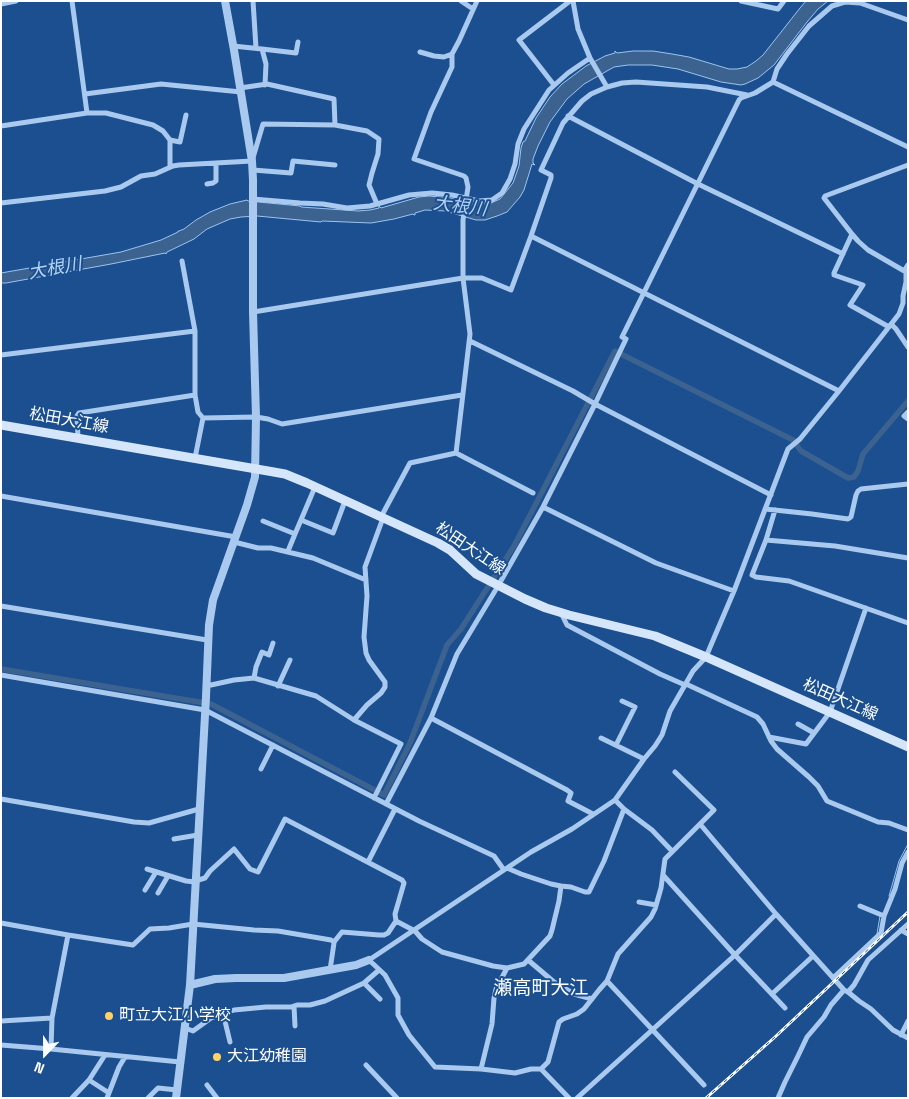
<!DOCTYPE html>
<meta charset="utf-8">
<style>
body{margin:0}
#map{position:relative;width:909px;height:1099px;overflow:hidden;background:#1b4f8f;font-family:"Space Grotesk",sans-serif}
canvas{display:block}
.frame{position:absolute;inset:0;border:2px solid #fff;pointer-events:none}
.north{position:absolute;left:20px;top:1029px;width:50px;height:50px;-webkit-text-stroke:4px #1b4f8f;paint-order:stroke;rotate:202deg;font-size:14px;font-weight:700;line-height:20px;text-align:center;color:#fff}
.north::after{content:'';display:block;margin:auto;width:18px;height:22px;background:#fff;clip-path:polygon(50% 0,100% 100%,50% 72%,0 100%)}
</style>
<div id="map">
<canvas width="909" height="1099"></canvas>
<div class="frame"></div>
<div class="north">N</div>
</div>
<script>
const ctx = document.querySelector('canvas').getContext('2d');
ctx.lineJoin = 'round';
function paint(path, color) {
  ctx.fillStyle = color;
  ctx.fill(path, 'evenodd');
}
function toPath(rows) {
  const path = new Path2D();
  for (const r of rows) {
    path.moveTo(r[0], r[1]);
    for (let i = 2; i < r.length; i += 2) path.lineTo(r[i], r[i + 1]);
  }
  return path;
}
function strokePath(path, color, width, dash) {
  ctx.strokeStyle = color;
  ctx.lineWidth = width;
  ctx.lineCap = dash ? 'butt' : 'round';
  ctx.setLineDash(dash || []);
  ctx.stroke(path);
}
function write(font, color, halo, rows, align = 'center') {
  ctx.font = font + ' "Space Grotesk","Noto Sans JP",sans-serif';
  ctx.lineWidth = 4;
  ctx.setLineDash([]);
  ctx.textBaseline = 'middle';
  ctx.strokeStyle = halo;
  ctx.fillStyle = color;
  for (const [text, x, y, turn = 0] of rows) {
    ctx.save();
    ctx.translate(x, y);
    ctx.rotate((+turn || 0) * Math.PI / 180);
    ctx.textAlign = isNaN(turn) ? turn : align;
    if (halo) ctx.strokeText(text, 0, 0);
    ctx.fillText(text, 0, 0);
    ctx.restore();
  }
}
const water = toPath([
 [806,1,828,1,818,9,807,22,774,65,758,78,745,84,741,85,721,82,678,69,652,65,628,65,614,67,584,84,567,99,550,122,538,146,533,159,533,163,535,165,532,164,524,190,520,197,507,212,497,216,485,220,476,220,445,211,425,210,415,213,415,215,414,215,413,214,394,219,371,223,322,221,321,222,257,216,241,217,230,219,207,229,194,239,167,252,166,254,165,253,111,264,6,283,1,283,1,273,121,252,161,240,178,232,178,231,179,231,184,229,196,220,210,212,230,204,247,200,248,201,300,206,301,207,358,211,370,210,379,208,379,206,381,208,419,197,429,196,450,198,476,205,491,203,500,199,513,183,519,166,521,148,523,142,525,141,536,118,550,97,562,84,586,66,605,56,615,53,615,51,617,53,633,51,653,51,672,54,689,57,729,69,737,69,747,67,756,61,763,55,800,8,806,1]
]);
paint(water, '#3c6290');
strokePath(water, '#9cc4f0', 1);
strokePath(toPath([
 [889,896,899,861,908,844],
 [877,934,880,916]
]), '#9cc4f0', 1);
strokePath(toPath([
 [1,669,211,704,384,795,410,743,447,645,461,629,514,546,615,351,793,440,801,451,848,478,854,477,858,471,863,454,908,401]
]), '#3c6290', 5.5);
strokePath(toPath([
 [253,1,256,48],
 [461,1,473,9],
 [573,1,578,29,590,58,607,87],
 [741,1,778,9,784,1],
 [1,4,16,1],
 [233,46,262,49,266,64,265,85],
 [262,49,296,53,298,42],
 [420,52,434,56,444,57,452,54],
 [773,82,908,147],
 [554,85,519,40,570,1],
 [240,88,267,84,334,99,335,125],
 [85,94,161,84,241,92],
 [87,113,106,113,153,125,163,131,170,140,170,167],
 [568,116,698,184,843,254],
 [1,126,87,113,72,1],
 [170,140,180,142,186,115],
 [253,170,291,173,293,161,335,165],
 [207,184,213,183,216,181,216,163],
 [253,199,300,203,323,204,347,208,370,206,409,195,432,193,452,195,479,201,492,200,502,193,510,179,515,164,518,144,524,129,549,90,568,73,590,58],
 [1,203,105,191,121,187,141,176,155,174,173,166,179,165,252,161,263,124,335,125,367,131,379,139,378,154,372,173,369,185,377,204],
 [852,234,858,241,868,250,906,272],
 [531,236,839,391],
 [182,261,195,331,195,395,198,412,203,418,256,417,268,419,282,424,462,395],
 [253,312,463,278,482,278,511,290,531,236,551,178,551,175,541,170,563,123,582,101,591,94,607,87,622,83,636,82,707,87,747,95],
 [891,324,896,329,908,347],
 [889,327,850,305,863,285,834,275,834,273,852,234,824,198,825,196,908,165],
 [470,341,573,391,595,404,771,495],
 [1,355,195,331],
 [908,412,904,416,908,419],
 [78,438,77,416,79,413,195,395],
 [456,453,470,334,463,278,463,220,468,187,466,178,464,176,414,159,431,112,452,67,452,54,459,41,477,1],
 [195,458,203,418],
 [1,496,236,537],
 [543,507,656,563,734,591],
 [765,509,812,514,848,519,851,517,856,495,858,491,861,489,908,484],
 [775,510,766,540,752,575,756,577,789,581,908,623],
 [381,517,410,463,456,453,533,493],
 [301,520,333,533,345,501],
 [263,521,295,534,315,487],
 [766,540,835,546,908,558],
 [234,542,258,548,271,548,313,558,366,580],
 [288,551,295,534],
 [1,606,207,640],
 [561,613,567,625,660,674,685,685],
 [1,675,205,710,419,821,494,856,504,870],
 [254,678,256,667,262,652,269,655,273,643],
 [206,684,211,685,234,680,254,678,316,696,354,720,401,744,374,798],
 [686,684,757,717,763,724,771,741,777,749,809,777,818,786,827,801,878,822,889,823,908,830],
 [278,686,290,660],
 [431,718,567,790,571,793,568,801,593,814],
 [354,720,367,705,381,693,385,687,385,682,369,660,366,653,364,637,367,596,365,567,383,518],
 [798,724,814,733],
 [769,737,806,744,830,712,866,608],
 [601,738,644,759],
 [616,745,635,707,622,701],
 [261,769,273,745],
 [1,799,134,822,149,823,199,809],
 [615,800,624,809,652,830,672,851],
 [386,804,431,718,457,654,498,586,543,507,595,404,626,339,622,337,739,100,741,98,755,93,773,82,777,69,787,54,809,26,832,6,845,2,860,3,908,20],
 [700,824,776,914,844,990,848,992,859,1001,871,1009,893,1030,908,1038],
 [174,839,198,835],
 [368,862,395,809],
 [507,868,521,874,551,884,561,886,571,887,585,892,589,892,604,861,624,809],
 [147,869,186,881,195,882],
 [663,875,735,955,785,1008],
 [195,881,205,878,210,871,234,849,250,869,258,872,285,819,402,880,404,883,395,914,396,921,388,933,384,935,379,935,342,932,334,942],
 [145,890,156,872],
 [158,893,168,876],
 [639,902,656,905],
 [860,906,884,916],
 [396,921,415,931,422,939,442,952,493,966,507,968,524,964,550,936,552,930,559,901,561,886],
 [1,923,68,935,133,945,150,929,169,928,193,924,254,930,278,931,331,940,334,942,334,943,330,970],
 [901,930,908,934],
 [528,960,554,982,574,994,592,999],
 [833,978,881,933,884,916,895,889,902,863,908,852],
 [607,981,704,1085],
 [364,983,380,999],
 [848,992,854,985,868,960,908,924],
 [772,994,813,956],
 [294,1006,295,1026],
 [223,1013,230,1042],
 [1,1021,52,1018],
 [185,1028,193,1031,211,1018,234,1010,266,1007,291,1007,297,1005,310,1005,325,1001,364,983,379,970],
 [901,1035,908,1021],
 [1,1045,51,1049,180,1062],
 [51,1049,52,1018,68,935],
 [366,1065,397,1098],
 [481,1069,492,1024,494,998,496,989,507,968],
 [541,1069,548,1062,559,1022,563,1019,577,1014,584,1009,599,990,607,981,618,954,651,917,655,909,661,888,665,859,714,810,675,772],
 [89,1080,109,1093],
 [207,1085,217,1098],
 [72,1098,89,1080,105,1055],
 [107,1098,119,1067,125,1057],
 [148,1098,158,1088,177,1090],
 [569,1098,541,1069,531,1069,515,1073,481,1069,435,1067,409,1035,398,1015,398,998,385,975,369,960,531,852,572,829,615,800,644,759,655,746,662,735,670,711,693,671,706,657,711,645,734,591,788,449,800,439,839,391,899,314,903,303,903,296,906,282,906,268,908,265],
 [577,1098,735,955,776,914],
 [778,1098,785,1082,798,1056,807,1037,824,1017,831,1005,844,990]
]), '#a9c9ee', 5);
strokePath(toPath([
 [190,985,215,979,236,978,284,978,356,965,369,960],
 [176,1098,190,985,206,697,209,625,213,600,247,505,255,477,256,417,253,312,253,180,252,161,234,50,225,1]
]), '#a9c9ee', 8);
strokePath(toPath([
 [1,425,268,471,285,474,307,483,438,543,450,550,476,574,525,599,546,608,569,615,655,636,706,657,908,747]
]), '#d6e6fa', 9);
const rail = toPath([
 [706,1098,775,1037,908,912]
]);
strokePath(rail, '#fff', 3);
strokePath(rail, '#1b4f8f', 1, [4]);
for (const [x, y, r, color] of [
 [109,1016,5,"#ffd166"],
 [217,1057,5,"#ffd166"]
]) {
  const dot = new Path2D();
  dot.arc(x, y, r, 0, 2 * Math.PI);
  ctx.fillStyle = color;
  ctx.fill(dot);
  strokePath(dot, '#1b4f8f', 2);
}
write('16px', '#fff', '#1b4f8f', [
 ["松田大江線",69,421,10],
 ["松田大江線",470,549,34],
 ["松田大江線",840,700,24]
]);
write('16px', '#fff', '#1b4f8f', [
 ["町立大江小学校",119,1016],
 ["大江幼稚園",227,1057]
], 'left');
write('italic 18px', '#b5d3f5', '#1b4f8f', [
 ["大根川",460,207,7],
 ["大根川",55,269,-10]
]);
write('19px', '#fff', '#1b4f8f', [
 ["瀬高町大江",541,989]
]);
</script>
